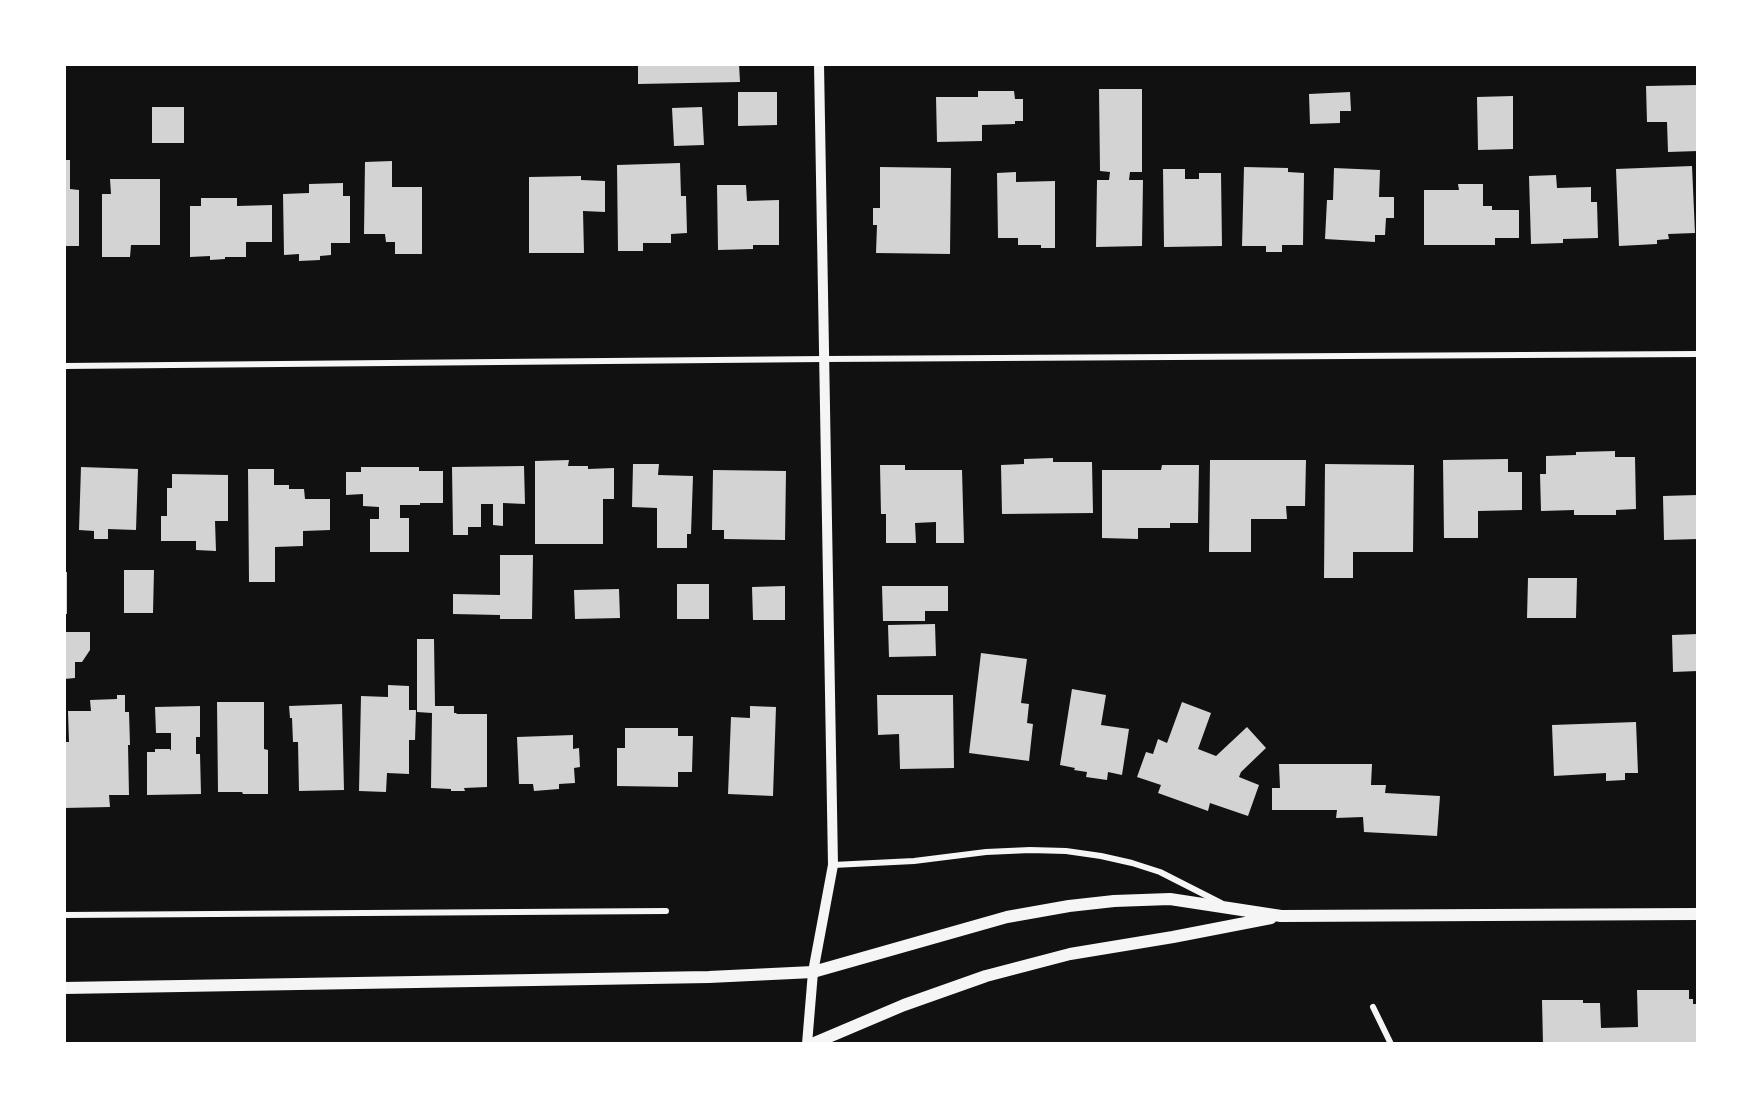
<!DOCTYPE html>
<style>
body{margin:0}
#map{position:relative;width:1762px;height:1108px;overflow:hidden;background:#111;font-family:"Noto Sans",sans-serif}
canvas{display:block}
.frame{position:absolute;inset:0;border:66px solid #fff;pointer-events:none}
</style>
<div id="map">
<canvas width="1762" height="1108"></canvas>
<div class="frame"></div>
</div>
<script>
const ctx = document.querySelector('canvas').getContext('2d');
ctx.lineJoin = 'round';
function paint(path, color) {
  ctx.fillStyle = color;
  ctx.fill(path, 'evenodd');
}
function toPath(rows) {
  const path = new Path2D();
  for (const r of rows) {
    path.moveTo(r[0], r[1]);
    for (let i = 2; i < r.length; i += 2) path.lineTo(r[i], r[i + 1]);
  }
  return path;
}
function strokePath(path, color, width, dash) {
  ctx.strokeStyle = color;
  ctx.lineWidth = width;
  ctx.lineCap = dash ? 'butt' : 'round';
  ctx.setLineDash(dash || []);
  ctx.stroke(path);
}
paint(toPath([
 [638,64,739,64,740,82,638,84],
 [1698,85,1698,151,1668,152,1667,122,1647,122,1646,86],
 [1099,89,1142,89,1142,172,1130,172,1129,180,1143,180,1142,246,1096,247,1097,180,1109,180,1110,172,1100,171],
 [978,91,1014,91,1015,99,1023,99,1023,121,1015,121,1015,124,982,125,982,141,937,142,936,97,978,97],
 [738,92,777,92,777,125,738,126],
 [1350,92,1351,111,1340,111,1340,123,1310,124,1309,94],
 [1513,96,1513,149,1478,150,1477,97],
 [152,107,184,107,184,143,152,143],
 [702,107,704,145,674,146,672,108],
 [64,160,70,160,70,189,79,190,79,246,64,246],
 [392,161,392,187,422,187,422,254,395,254,395,242,386,242,385,234,364,234,365,162],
 [680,163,681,196,686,196,687,233,671,234,671,243,643,243,643,251,618,251,617,165],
 [1692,166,1695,233,1668,234,1669,239,1657,240,1657,244,1619,246,1616,169],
 [880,167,951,168,950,254,876,253,877,225,873,225,873,208,880,208],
 [1244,167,1288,168,1288,172,1304,173,1303,245,1282,245,1282,252,1266,252,1266,246,1242,246],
 [1334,168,1380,170,1379,197,1394,197,1394,218,1386,218,1385,235,1375,235,1375,242,1325,239,1327,200,1333,200],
 [1163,169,1185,169,1185,179,1199,179,1199,173,1221,173,1222,246,1164,247],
 [1016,172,1016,182,1055,181,1055,248,1041,248,1041,245,1018,245,1018,238,998,238,997,173],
 [1556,175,1557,188,1591,187,1591,202,1597,202,1598,238,1563,239,1563,243,1531,244,1529,176],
 [581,176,581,180,605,181,605,212,583,211,584,253,529,253,529,177],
 [110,179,160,179,160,245,131,245,130,257,102,257,102,194,111,194],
 [343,183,343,196,350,196,350,243,331,243,331,255,320,256,320,260,299,261,299,254,284,255,283,194,309,193,309,184],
 [1458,184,1483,184,1483,206,1492,206,1492,210,1519,210,1519,238,1495,238,1495,245,1424,245,1424,190,1459,190],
 [717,185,746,185,747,201,779,200,779,245,753,245,753,249,718,250],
 [201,198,237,198,237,206,272,205,272,242,246,242,246,257,225,257,225,259,210,260,210,256,190,257,190,206,201,206],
 [1615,451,1615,457,1635,457,1636,509,1616,510,1616,515,1574,515,1574,510,1541,511,1540,474,1546,474,1546,456,1576,455,1576,452],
 [1053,458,1053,462,1092,462,1093,513,1002,514,1001,465,1024,464,1024,459],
 [1508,459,1508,472,1522,472,1522,510,1478,511,1478,538,1444,538,1443,460],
 [569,460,568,466,588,466,588,469,614,468,614,499,603,499,603,544,535,544,535,461],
 [1210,460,1306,460,1305,506,1286,506,1287,519,1251,519,1251,552,1209,552],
 [633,464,659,464,658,475,693,476,691,534,687,534,687,548,657,548,657,508,632,507],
 [1325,464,1414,465,1413,552,1353,552,1353,578,1324,578],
 [880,465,905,465,905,470,962,470,964,543,936,543,936,522,915,523,916,543,886,543,886,514,881,514],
 [1162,465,1199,465,1198,523,1170,523,1170,528,1138,528,1138,539,1102,538,1102,470,1161,470],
 [524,466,525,504,503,503,503,526,493,525,493,504,481,504,481,527,468,527,468,535,453,535,452,467],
 [81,467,138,469,136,530,108,529,108,539,94,539,94,531,79,530],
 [361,467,419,467,419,471,443,471,443,503,420,503,420,505,400,505,400,518,409,518,409,552,370,552,370,519,379,519,379,507,363,506,363,494,346,495,346,472,361,472],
 [248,469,274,469,274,485,289,485,289,489,304,489,305,499,330,499,330,530,303,531,303,546,275,547,275,582,249,582],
 [713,470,786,471,785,540,724,539,724,530,712,530],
 [172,474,228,475,228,521,215,521,216,551,196,550,196,541,161,541,161,516,167,516,167,488,172,488],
 [1698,495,1698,539,1664,540,1663,496],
 [500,555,533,555,532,619,500,619,500,615,453,614,453,594,500,595],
 [124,570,154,570,153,613,124,613],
 [64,572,67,572,67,614,64,614],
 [1528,578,1577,578,1576,618,1527,618],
 [677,584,709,584,709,619,677,619],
 [785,586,785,620,753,620,752,587],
 [882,586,948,586,948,611,925,611,925,621,883,621],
 [619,589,620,618,575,619,574,590],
 [935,624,936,656,889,657,888,625],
 [64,632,90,632,90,650,82,662,75,662,75,678,64,679],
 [1698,634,1698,671,1673,672,1672,635],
 [417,639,434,639,435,706,454,706,454,713,456,713,457,714,487,714,487,787,464,788,465,791,451,791,451,789,431,788,432,713,417,712],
 [981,653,1027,659,1021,703,1029,704,1027,723,1033,724,1029,761,969,753],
 [388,685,409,686,409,710,416,710,415,740,409,740,409,774,387,773,386,792,359,791,361,696,388,697],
 [1072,689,1106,695,1101,725,1129,729,1122,775,1108,772,1107,780,1086,777,1087,772,1074,770,1075,768,1060,765],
 [117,695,125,695,125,712,129,712,130,745,128,745,129,795,109,795,110,807,64,808,64,742,69,742,68,711,91,711,90,700,117,699],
 [877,695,953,695,954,768,900,769,899,734,878,735],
 [217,702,264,702,264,749,268,750,268,794,243,794,242,792,218,792],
 [1182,702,1211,713,1198,749,1216,756,1247,727,1266,748,1241,772,1239,777,1259,785,1248,816,1210,803,1208,811,1158,793,1161,785,1137,777,1146,752,1153,754,1158,739,1167,743],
 [342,704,344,790,299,791,298,742,293,742,292,718,290,718,289,706],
 [200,706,200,737,196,737,196,754,200,754,201,794,147,795,147,752,155,752,155,749,170,749,171,751,171,733,156,733,155,707],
 [750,706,776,707,773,796,728,794,731,717,750,718],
 [1636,722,1638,773,1625,773,1625,780,1606,781,1606,773,1554,776,1552,725],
 [625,728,678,728,678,736,693,736,692,772,678,772,678,787,617,786,617,748,625,748],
 [573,735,573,749,579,748,580,767,574,768,575,783,559,784,559,789,534,791,533,784,519,784,517,737],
 [1279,764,1372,764,1371,785,1386,785,1385,793,1440,796,1437,836,1364,832,1363,817,1336,818,1337,810,1272,810,1272,788,1280,788],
 [1637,990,1689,990,1689,999,1693,999,1693,1004,1698,1004,1698,1044,1543,1044,1542,1000,1583,1000,1583,1003,1600,1003,1601,1028,1638,1027]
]), '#d3d3d3');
strokePath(toPath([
 [64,366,824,359,1698,354],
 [833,865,914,861,986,852,1030,850,1066,851,1101,856,1132,863,1160,872,1221,903],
 [64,915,666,911],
 [1373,1007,1391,1044]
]), '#f5f5f5', 6);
strokePath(toPath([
 [807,1044,813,972,833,865,819,64]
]), '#f5f5f5', 10);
strokePath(toPath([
 [64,988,709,977,813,972,1007,917,1069,906,1114,901,1170,899,1281,916,1698,914],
 [812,1044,904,1005,986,976,1070,954,1173,937,1271,918]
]), '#f5f5f5', 12);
</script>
